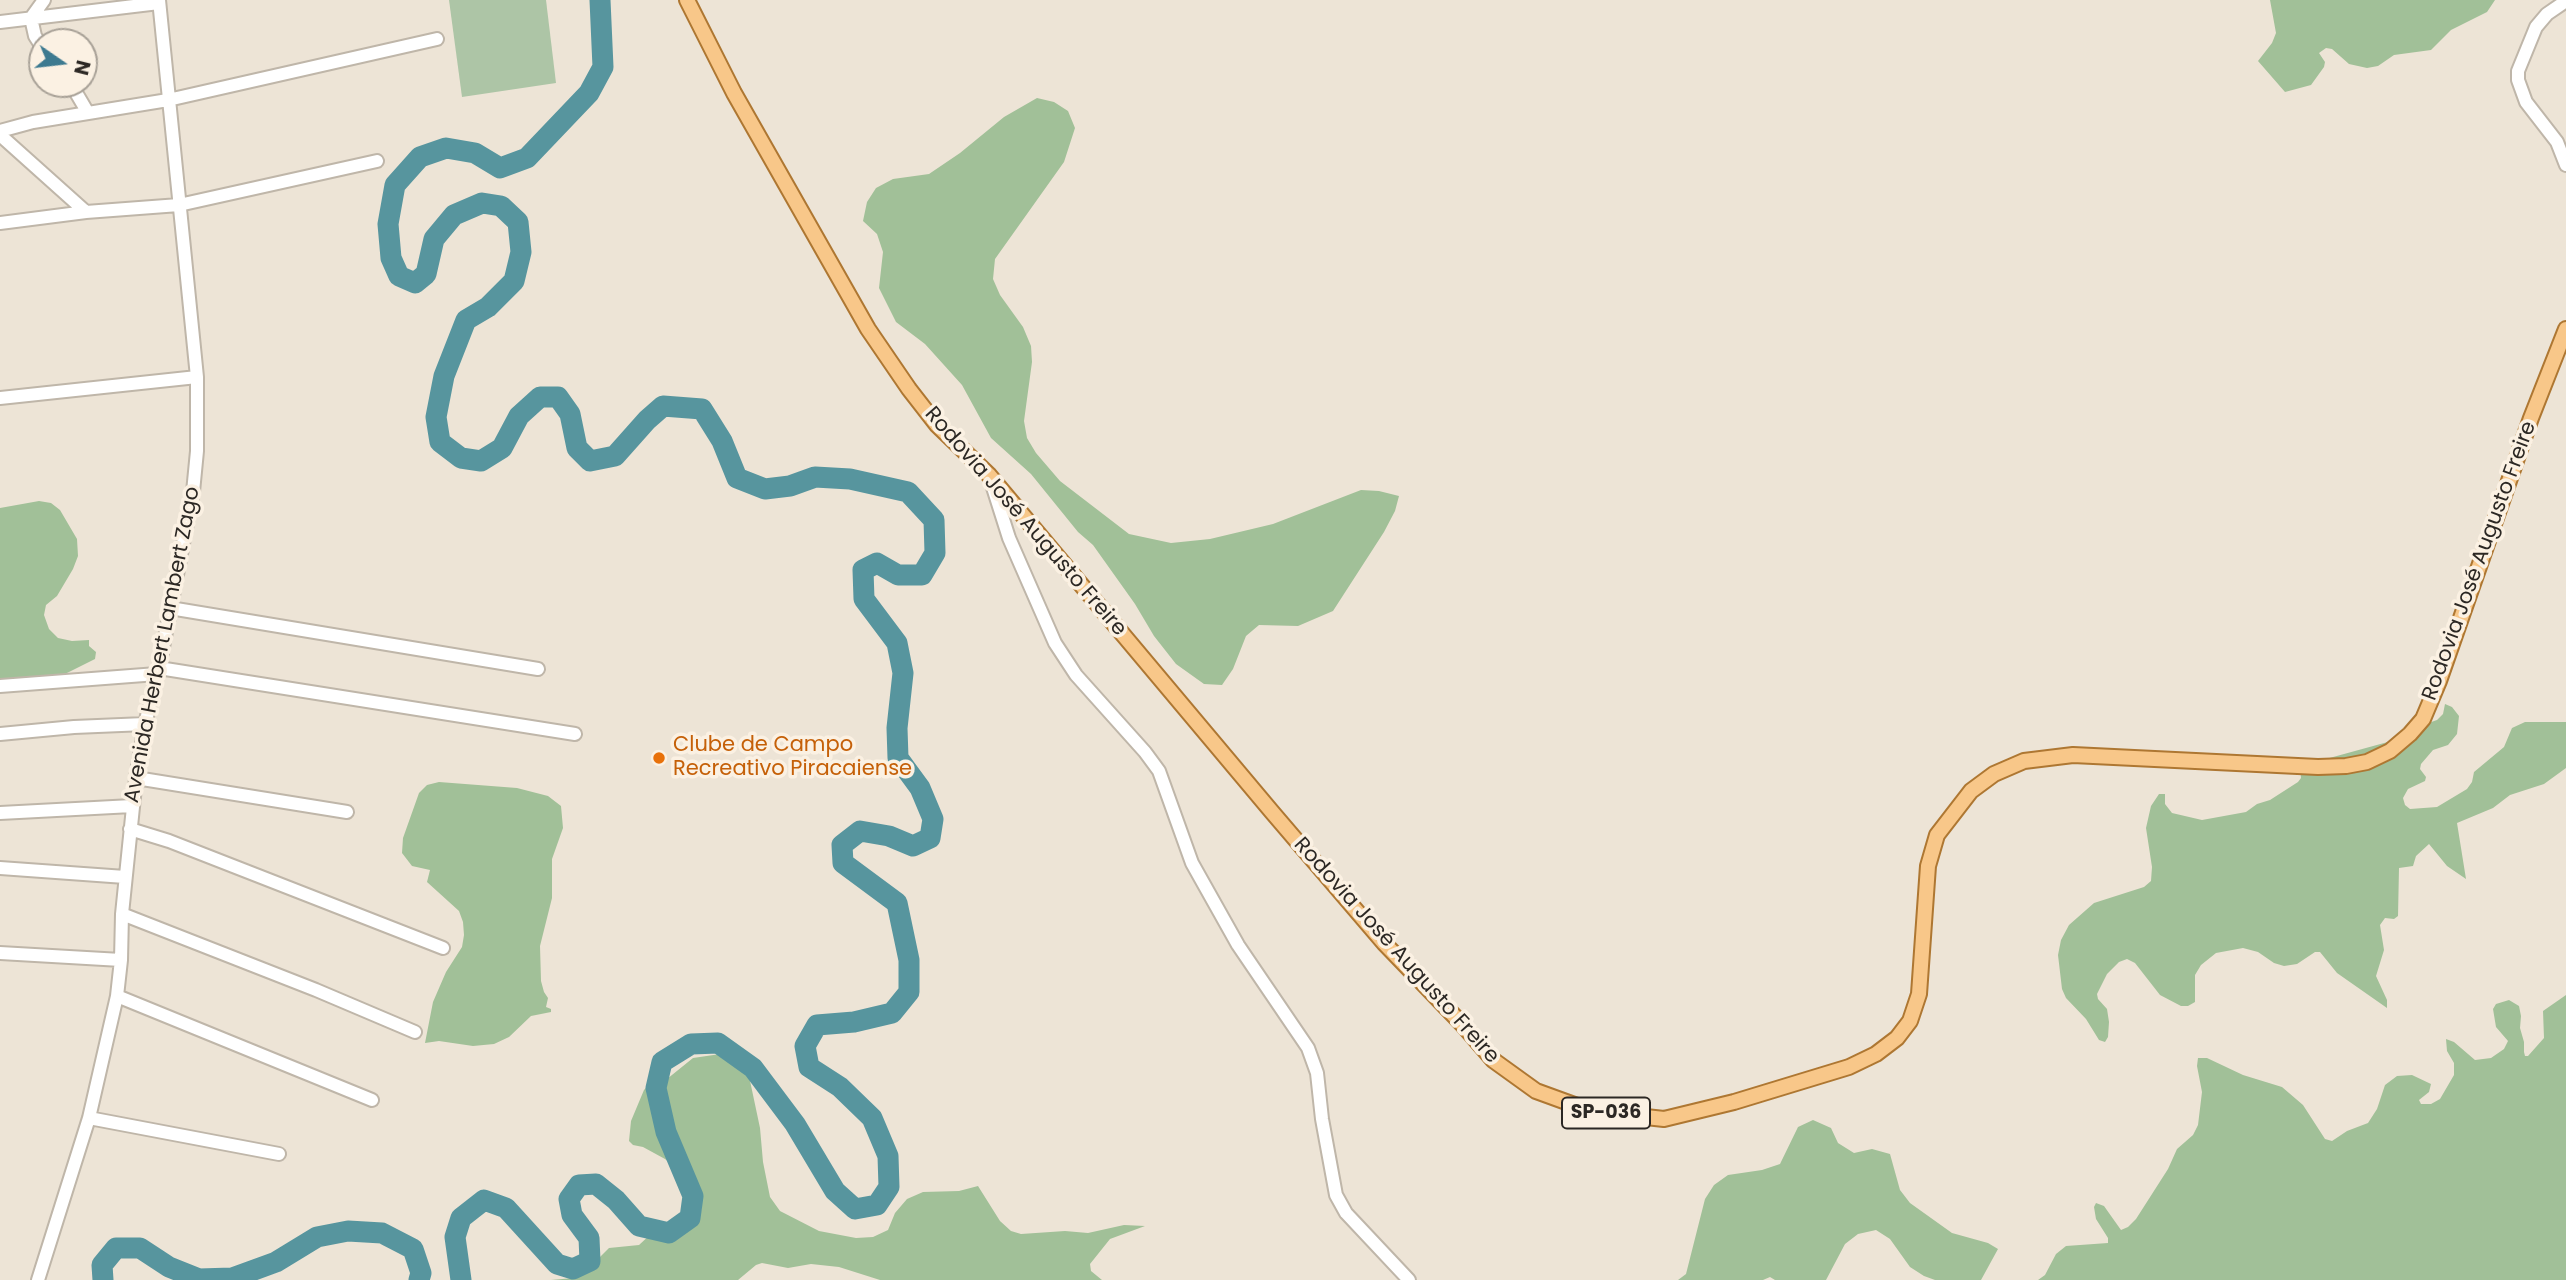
<!DOCTYPE html>
<meta charset="utf-8">
<style>
body{margin:0}
#map{position:relative;width:2566px;height:1280px;overflow:hidden;background:#ede4d6;font-family:Poppins,sans-serif}
canvas{display:block}
.north{position:absolute;left:28px;top:28px;width:70px;height:70px;box-sizing:border-box;background:#fbf1e3;border:2px solid #a8a197;border-radius:50%;rotate:104deg;font-size:19px;font-weight:700;line-height:28px;text-align:center;color:#2c2824}
.north::after{content:'';display:block;margin:auto;width:24px;height:32px;background:#3d7a90;clip-path:polygon(50% 0,100% 100%,50% 72%,0 100%)}
</style>
<div id="map">
<canvas width="2566" height="1280"></canvas>
<div class="north">N</div>
</div>
<script>
const ctx = document.querySelector('canvas').getContext('2d');
ctx.lineJoin = 'round';
function paint(path, color) {
  ctx.fillStyle = color;
  ctx.fill(path, 'evenodd');
}
function toPath(rows) {
  const path = new Path2D();
  for (const r of rows) {
    path.moveTo(r[0], r[1]);
    for (let i = 2; i < r.length; i += 2) path.lineTo(r[i], r[i + 1]);
  }
  return path;
}
function strokePath(path, color, width, dash) {
  ctx.strokeStyle = color;
  ctx.lineWidth = width;
  ctx.lineCap = dash ? 'butt' : 'round';
  ctx.setLineDash(dash || []);
  ctx.stroke(path);
}
function write(font, color, halo, rows, align = 'center') {
  ctx.font = font + ' Poppins,sans-serif';
  ctx.lineWidth = 7;
  ctx.setLineDash([]);
  ctx.textBaseline = 'middle';
  ctx.strokeStyle = halo;
  ctx.fillStyle = color;
  for (const [text, x, y, turn = 0] of rows) {
    ctx.save();
    ctx.translate(x, y);
    ctx.rotate((+turn || 0) * Math.PI / 180);
    ctx.textAlign = isNaN(turn) ? turn : align;
    if (halo) ctx.strokeText(text, 0, 0);
    ctx.fillText(text, 0, 0);
    ctx.restore();
  }
}
paint(toPath([
 [449,0,546,0,556,83,462,97]
]), '#adc5a6');
paint(toPath([
 [2270,0,2495,0,2487,12,2451,30,2431,50,2394,55,2378,66,2367,68,2349,64,2332,49,2326,48,2319,53,2325,62,2324,67,2311,85,2285,92,2258,61,2272,43,2276,33],
 [1037,98,1054,102,1068,111,1075,128,1064,162,995,259,993,279,1000,295,1023,327,1031,346,1032,362,1024,421,1027,438,1036,453,1060,481,1129,534,1171,543,1210,539,1273,524,1361,490,1379,491,1399,496,1395,511,1384,532,1333,611,1298,626,1259,625,1246,636,1233,669,1222,685,1204,684,1176,664,1154,636,1135,604,1093,545,1078,532,1031,474,991,438,962,385,925,344,896,322,879,288,883,252,877,234,863,221,867,202,876,188,893,179,929,174,960,153,1004,117],
 [39,501,51,503,60,510,77,539,78,556,73,569,57,596,46,605,44,615,49,629,58,638,72,641,89,640,89,646,96,652,95,659,53,680,0,690,0,508],
 [2445,704,2452,707,2459,716,2457,734,2448,745,2433,750,2421,764,2420,769,2426,777,2425,781,2408,789,2403,798,2405,805,2410,809,2437,807,2467,789,2472,782,2474,772,2504,747,2512,728,2525,722,2566,722,2566,768,2544,784,2510,795,2493,808,2457,823,2466,879,2447,866,2429,844,2416,856,2413,866,2399,868,2398,916,2394,919,2385,918,2380,925,2384,950,2376,976,2387,1000,2387,1008,2337,973,2320,952,2315,952,2297,964,2284,966,2274,963,2258,952,2243,948,2216,953,2201,965,2195,975,2195,1002,2188,1006,2181,1006,2160,995,2135,963,2127,959,2119,962,2107,974,2097,994,2098,999,2107,1009,2109,1022,2108,1037,2105,1042,2099,1040,2086,1019,2066,998,2062,989,2058,955,2061,940,2069,925,2094,903,2144,887,2151,881,2152,867,2146,828,2151,806,2159,794,2165,794,2165,804,2172,813,2202,820,2246,812,2257,804,2270,800,2298,782,2301,778,2300,768,2304,765,2395,740,2420,726,2437,720,2443,714],
 [439,782,517,788,548,796,561,806,563,828,552,859,552,898,540,946,541,981,544,992,548,998,546,1007,551,1009,551,1012,531,1016,509,1037,494,1044,473,1046,439,1041,425,1043,433,1002,446,972,462,947,464,935,463,922,459,911,427,882,430,870,412,866,402,853,403,838,419,793,427,785],
 [2566,995,2566,1280,2038,1280,2045,1275,2056,1254,2066,1246,2108,1243,2108,1238,2096,1219,2094,1207,2096,1203,2104,1206,2121,1230,2128,1227,2136,1219,2168,1169,2177,1149,2193,1135,2198,1125,2202,1092,2197,1066,2198,1058,2207,1058,2243,1075,2282,1087,2303,1105,2325,1139,2332,1141,2347,1131,2368,1123,2377,1109,2385,1085,2397,1076,2412,1075,2431,1084,2429,1092,2419,1100,2421,1104,2431,1104,2440,1099,2454,1075,2454,1063,2447,1051,2446,1039,2454,1042,2475,1060,2491,1058,2504,1049,2508,1041,2496,1027,2493,1009,2496,1004,2509,1000,2519,1006,2521,1016,2520,1028,2524,1042,2524,1052,2525,1056,2528,1056,2544,1038,2543,1011],
 [734,1052,749,1076,760,1128,763,1162,770,1197,780,1211,819,1231,856,1238,873,1237,888,1230,895,1213,907,1199,923,1192,959,1191,978,1186,1000,1221,1011,1231,1021,1234,1065,1231,1088,1233,1124,1225,1145,1226,1110,1239,1090,1264,1091,1271,1102,1280,880,1280,839,1267,811,1264,788,1268,762,1263,756,1265,738,1280,551,1280,574,1278,589,1268,609,1248,639,1245,652,1233,669,1233,696,1221,701,1211,702,1202,692,1181,665,1159,643,1147,633,1145,629,1141,631,1121,644,1090,653,1080,667,1079,693,1058],
 [1813,1120,1831,1128,1838,1143,1854,1153,1872,1149,1890,1154,1900,1190,1910,1203,1952,1233,1988,1243,1998,1249,1981,1280,1935,1280,1924,1276,1910,1267,1890,1239,1876,1230,1858,1234,1845,1244,1826,1280,1775,1280,1770,1277,1763,1280,1678,1280,1686,1274,1705,1199,1714,1185,1728,1175,1762,1170,1780,1164,1798,1127]
]), '#a1c098');
strokePath(toPath([
 [103,1280,102,1265,116,1248,140,1248,169,1267,199,1279,232,1278,276,1262,317,1237,348,1231,382,1233,413,1249,421,1273,419,1280],
 [461,1280,455,1237,461,1218,484,1200,506,1208,557,1264,573,1269,590,1261,589,1238,572,1215,569,1199,579,1185,596,1184,616,1200,639,1226,669,1233,690,1218,693,1196,666,1132,656,1088,662,1062,691,1044,718,1043,753,1068,795,1124,835,1191,855,1209,877,1205,889,1187,888,1156,872,1118,840,1087,809,1067,805,1046,817,1025,854,1022,892,1013,909,992,909,960,897,903,843,863,842,845,860,831,889,836,913,846,930,838,933,819,920,788,898,758,897,728,903,673,897,643,864,599,863,570,877,563,898,575,922,575,935,553,934,520,908,492,850,479,815,477,790,486,765,489,737,478,722,441,702,409,663,406,647,420,615,456,590,461,577,448,570,414,558,397,540,397,519,416,502,448,481,461,461,458,440,442,436,417,444,376,466,320,488,307,514,281,521,252,518,222,501,206,482,203,454,215,434,239,426,274,415,283,399,276,391,258,388,224,395,185,420,157,446,148,475,153,500,168,527,158,589,93,603,67,600,0]
]), '#57959e', 21);
const minor = toPath([
 [2566,1,2547,14,2536,27,2518,71,2518,80,2526,102,2557,142,2566,165],
 [0,22,159,3],
 [42,47,35,36,31,18,44,0],
 [71,84,88,113],
 [0,131,33,122,168,100,437,39],
 [0,135,86,212],
 [0,223,86,212,179,205,377,161],
 [0,398,197,377],
 [990,478,1009,538,1055,643,1076,675,1145,752,1159,771,1192,863,1238,945,1308,1048,1317,1073,1322,1119,1336,1195,1346,1213,1409,1280],
 [170,608,538,669],
 [159,668,575,734],
 [0,686,157,674],
 [0,734,74,727,145,724],
 [136,778,347,812],
 [0,813,132,806],
 [130,829,169,841,443,948],
 [0,868,125,877],
 [122,914,316,990,415,1032],
 [0,953,121,960],
 [117,996,372,1100],
 [89,1118,279,1154],
 [38,1280,89,1118,117,996,121,960,122,914,136,778,145,724,159,668,193,492,197,451,197,377,159,0]
]);
const major = toPath([
 [687,0,734,93,868,329,909,389,937,425,989,475,1272,812,1384,943,1462,1024,1493,1060,1536,1091,1591,1111,1664,1119,1734,1102,1849,1067,1876,1054,1897,1038,1910,1021,1919,994,1928,866,1937,835,1971,791,1994,774,2024,761,2073,755,2318,767,2346,766,2367,762,2390,751,2410,734,2423,719,2439,681,2531,418,2566,329]
]);
strokePath(minor, '#bfb6a9', 16);
strokePath(major, '#ae7732', 18);
strokePath(minor, '#fff', 12);
strokePath(major, '#f8c789', 14);
for (const [x, y, r, color] of [
 [659,758,7,"#e8710a"]
]) {
  const dot = new Path2D();
  dot.arc(x, y, r, 0, 2 * Math.PI);
  ctx.fillStyle = color;
  ctx.fill(dot);
  strokePath(dot, '#fbf1e3', 2.5);
}
for (const [x, y, w] of [
 [1606,1113,88]
]) {
  const box = new Path2D();
  box.roundRect(x - w / 2, y - 15.5, w, 31, 5);
  ctx.fillStyle = '#fbf1e3';
  ctx.fill(box);
  strokePath(box, '#2c2824', 2);
}
write('bold 19px', '#2c2824', null, [
 ["SP-036",1606,1113]
]);
write('21px', '#2c2824', '#fbf1e3', [
 ["Rodovia José Augusto Freire",1025,522,49],
 ["Rodovia José Augusto Freire",2480,561,-70],
 ["Avenida Herbert Lambert Zago",163,645,-79],
 ["Rodovia José Augusto Freire",1396,951,48]
]);
write('21px', '#c56008', '#fbf1e3', [
 ["Clube de Campo",673,746],
 ["Recreativo Piracaiense",673,770]
], 'left');
</script>
